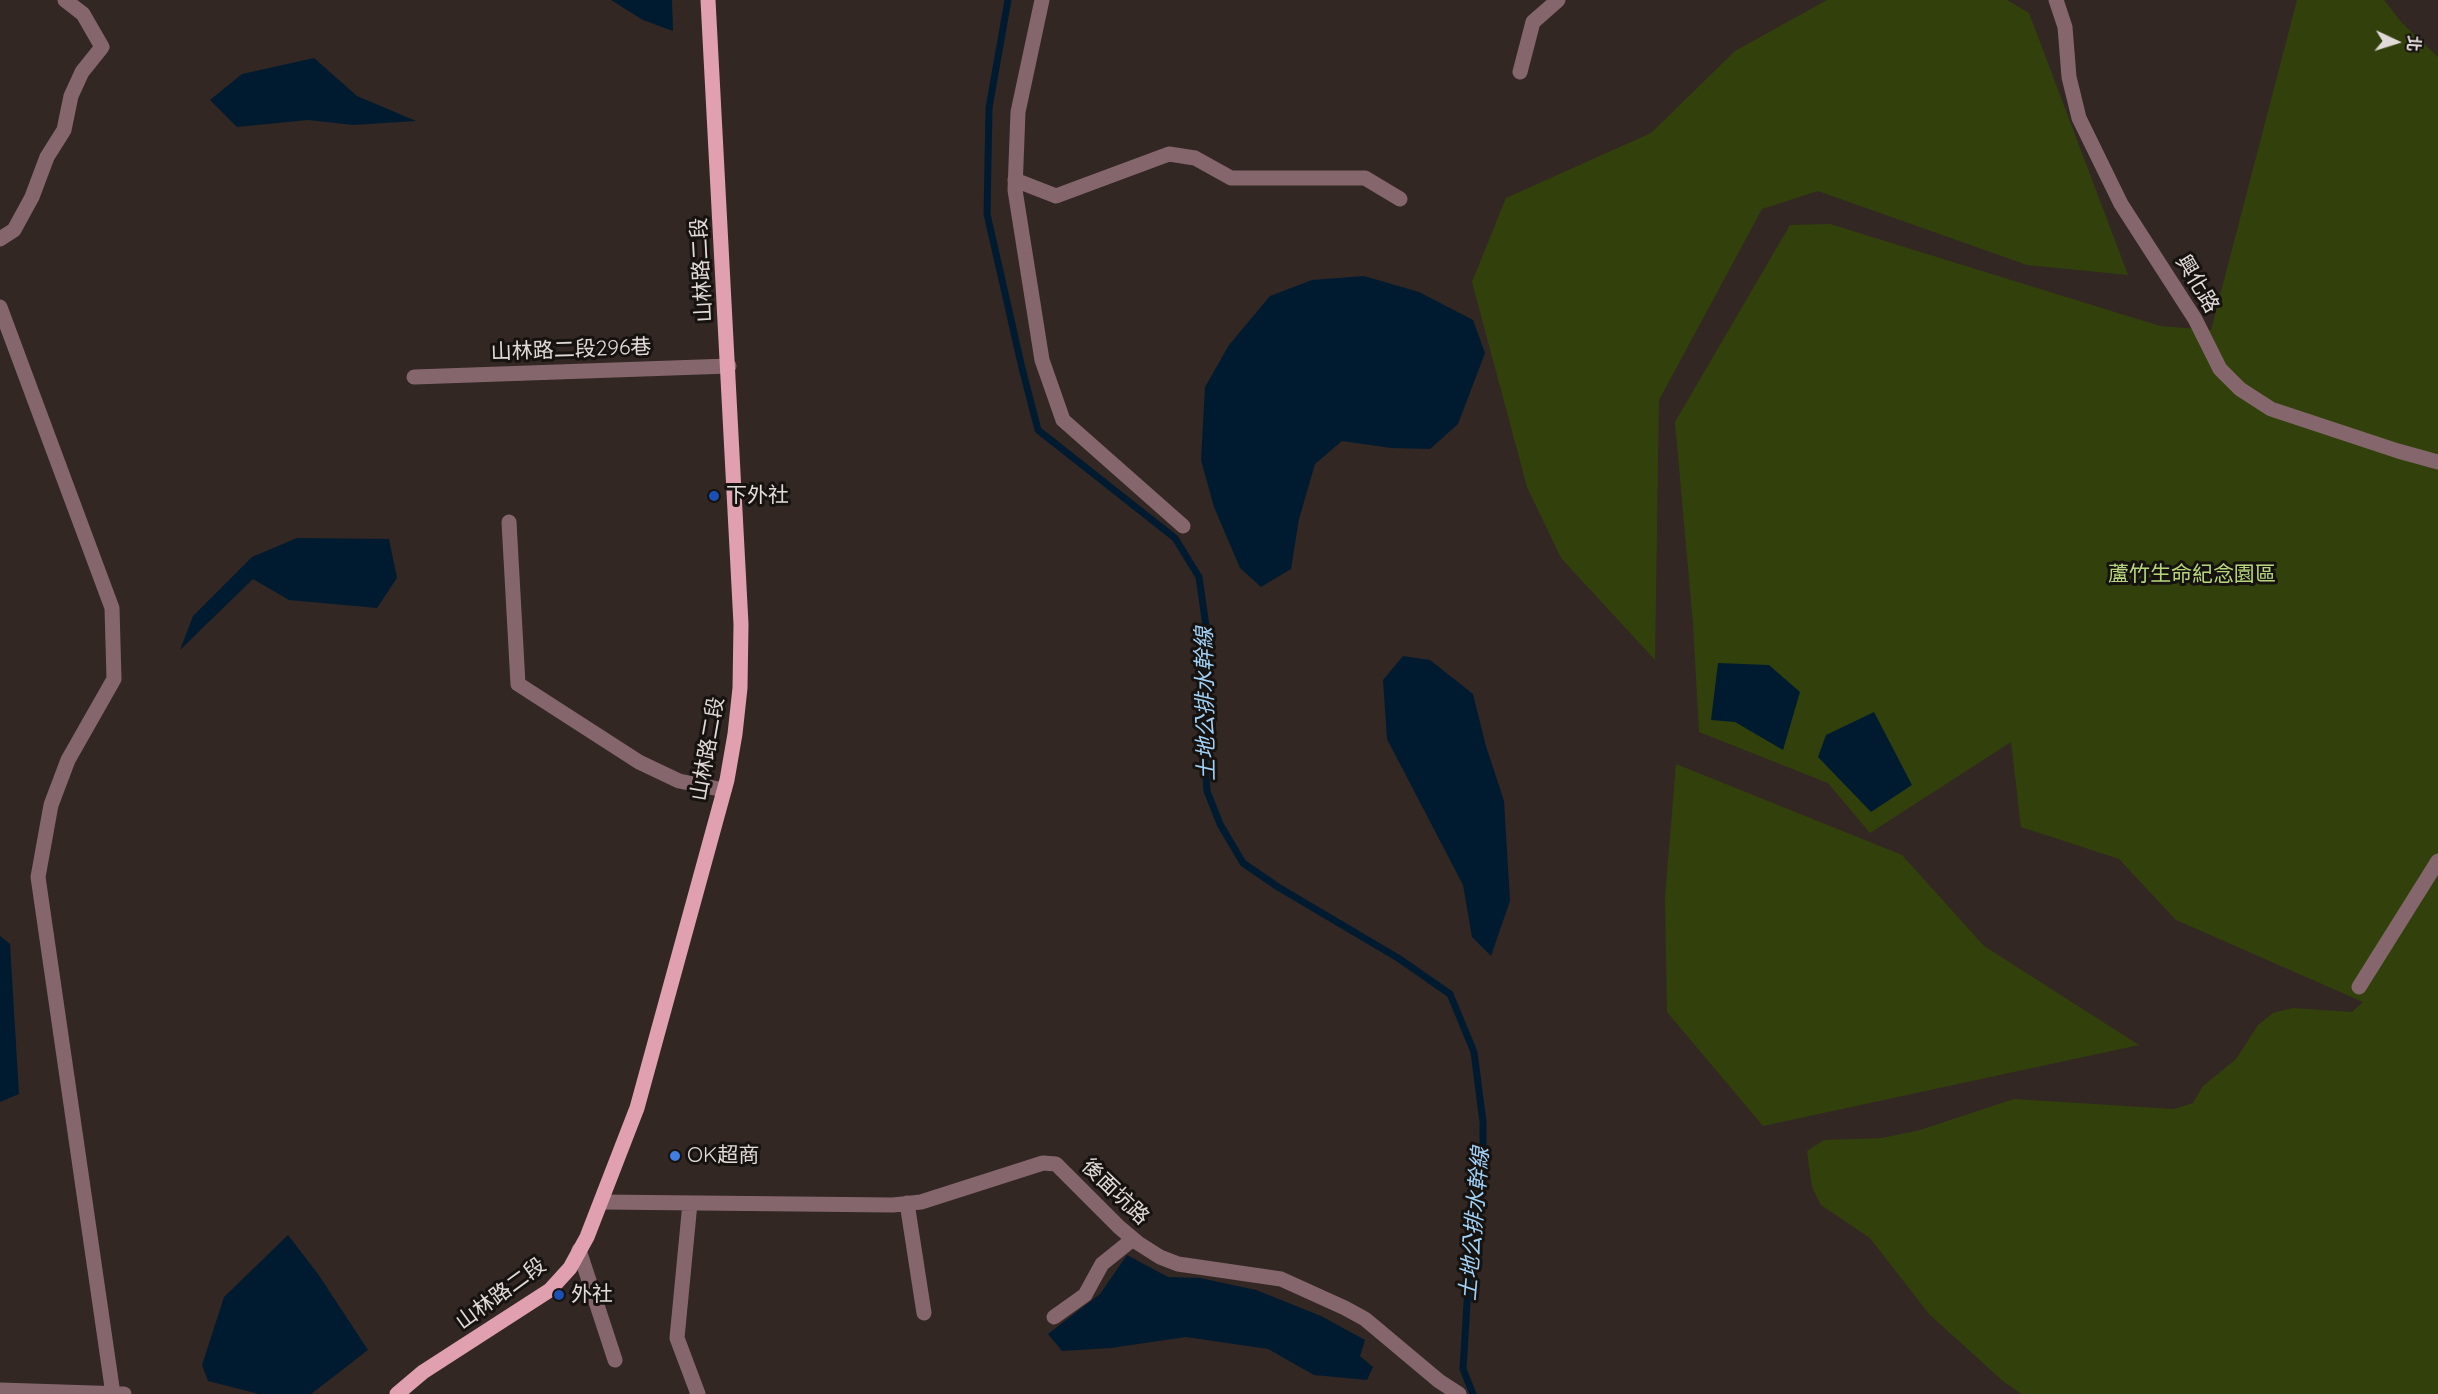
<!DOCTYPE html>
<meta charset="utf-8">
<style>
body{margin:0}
#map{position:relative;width:2438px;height:1394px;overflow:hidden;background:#322723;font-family:Quicksand,"Noto Sans TC",sans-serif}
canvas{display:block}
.north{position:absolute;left:2366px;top:12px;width:60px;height:60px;-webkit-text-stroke:4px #161210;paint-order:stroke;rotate:94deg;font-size:16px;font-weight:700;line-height:24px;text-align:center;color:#e2dad8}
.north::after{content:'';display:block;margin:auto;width:21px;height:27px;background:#e2dad8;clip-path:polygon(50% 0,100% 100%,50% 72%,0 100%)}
</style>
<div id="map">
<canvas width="2438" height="1394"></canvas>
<div class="north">北</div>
</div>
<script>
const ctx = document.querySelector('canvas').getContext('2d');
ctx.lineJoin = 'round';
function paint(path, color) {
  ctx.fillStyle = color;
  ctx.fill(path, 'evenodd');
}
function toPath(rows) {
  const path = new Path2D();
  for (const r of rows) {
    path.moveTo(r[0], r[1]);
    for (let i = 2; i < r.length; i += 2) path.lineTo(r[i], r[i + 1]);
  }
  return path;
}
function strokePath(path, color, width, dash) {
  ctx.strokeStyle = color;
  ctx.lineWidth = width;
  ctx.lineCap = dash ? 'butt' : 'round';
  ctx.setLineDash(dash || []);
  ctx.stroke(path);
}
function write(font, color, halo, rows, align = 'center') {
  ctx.font = font + ' Quicksand,"Noto Sans TC",sans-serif';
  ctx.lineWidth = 6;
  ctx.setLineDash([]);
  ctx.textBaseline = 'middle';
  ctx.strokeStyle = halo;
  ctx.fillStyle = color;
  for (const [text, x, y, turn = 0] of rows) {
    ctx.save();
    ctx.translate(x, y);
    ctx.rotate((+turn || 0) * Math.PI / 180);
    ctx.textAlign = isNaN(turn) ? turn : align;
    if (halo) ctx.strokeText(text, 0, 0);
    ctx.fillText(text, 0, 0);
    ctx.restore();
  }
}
paint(toPath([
 [1827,0,2007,0,2029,13,2128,275,2027,265,1818,191,1762,209,1659,400,1655,660,1561,558,1527,487,1472,282,1506,198,1651,133,1735,51],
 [2297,0,2384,0,2402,23,2438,57,2438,1394,2022,1394,2004,1382,1929,1314,1870,1238,1821,1205,1812,1187,1807,1151,1824,1140,1882,1138,1920,1130,2014,1099,2174,1109,2193,1103,2203,1086,2236,1059,2258,1025,2273,1013,2293,1008,2352,1012,2363,1002,2176,920,2119,859,2021,827,2011,742,1870,833,1828,783,1699,732,1693,624,1675,422,1790,225,1830,224,2160,326,2211,330],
 [1676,764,1902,855,1984,946,2139,1045,1763,1126,1667,1012,1665,897]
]), '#32410b');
paint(toPath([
 [611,0,672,0,673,31,643,20],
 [314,58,357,96,416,121,353,125,308,120,237,127,210,100,242,74],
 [1364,276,1419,292,1473,320,1485,353,1458,424,1430,449,1391,448,1342,441,1315,464,1299,519,1291,569,1261,587,1240,568,1214,507,1201,460,1205,387,1229,345,1270,296,1312,280],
 [297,538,389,539,397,578,377,608,289,600,253,579,180,650,193,616,252,557],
 [1403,656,1430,660,1473,694,1486,746,1504,801,1510,901,1491,956,1472,937,1463,885,1387,739,1383,680],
 [1718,663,1769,665,1800,692,1783,750,1735,722,1711,720],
 [1874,712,1912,785,1871,812,1818,757,1826,735],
 [0,936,10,944,19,1094,0,1102],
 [288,1235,318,1274,368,1350,311,1394,259,1394,208,1381,202,1365,224,1297],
 [1127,1255,1168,1277,1200,1278,1256,1290,1321,1316,1365,1340,1360,1356,1373,1367,1367,1380,1314,1375,1268,1349,1186,1337,1111,1348,1062,1351,1048,1334,1100,1294]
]), '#001b30');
strokePath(toPath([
 [1008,0,989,108,987,214,1022,368,1038,430,1175,538,1199,577,1206,626,1202,721,1207,791,1220,824,1243,863,1278,887,1398,958,1450,994,1474,1052,1483,1122,1483,1180,1470,1253,1463,1369,1473,1394]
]), '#001b30', 7);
strokePath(toPath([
 [1042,0,1018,112,1015,190,1042,360,1063,420,1183,526],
 [2056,0,2065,27,2069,77,2079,118,2121,204,2195,319,2220,369,2240,389,2271,409,2398,451,2438,462],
 [1520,72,1533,22,1558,0],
 [1015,180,1056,196,1169,154,1195,158,1231,178,1365,178,1400,199],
 [0,239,14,230,32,197,47,157,64,130,71,96,82,72,102,47,83,14,65,0],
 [0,307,112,608,114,679,68,760,51,805,38,877,113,1394],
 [414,377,729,366],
 [509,522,518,684,639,762,679,781,724,790],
 [2359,987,2438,861],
 [601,1202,893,1205,921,1202,1043,1163,1056,1164,1119,1227,1138,1243,1160,1257,1178,1264,1281,1279,1345,1308,1365,1319,1439,1381,1459,1394],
 [690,1203,677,1338,698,1394],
 [907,1203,924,1313],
 [579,1250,615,1360],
 [1054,1317,1085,1295,1102,1264,1133,1239],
 [0,1390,124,1394]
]), '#85666d', 15);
strokePath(toPath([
 [397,1394,423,1372,550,1290,570,1268,587,1237,637,1108,727,780,735,734,740,688,741,624,708,0]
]), '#e0a0af', 15);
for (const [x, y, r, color] of [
 [714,496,6,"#1a4fb4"],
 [675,1156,6,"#3f7fe0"],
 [559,1295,6,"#1a4fb4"]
]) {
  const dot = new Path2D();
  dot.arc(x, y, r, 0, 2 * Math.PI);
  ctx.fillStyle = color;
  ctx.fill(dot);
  strokePath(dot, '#161210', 2);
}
write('21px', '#e2dad8', '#161210', [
 ["山林路二段",702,270,-93],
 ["興化路",2197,284,59],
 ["山林路二段296巷",571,350,-2],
 ["山林路二段",708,749,-80],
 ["後面坑路",1115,1192,44],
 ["山林路二段",501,1294,-36]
]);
write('21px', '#e2dad8', '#161210', [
 ["下外社",726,496],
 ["OK超商",687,1156],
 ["外社",571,1295]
], 'left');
write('21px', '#b7d67b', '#161210', [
 ["蘆竹生命紀念園區",2192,575]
]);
write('italic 22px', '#a1d1f7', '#161210', [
 ["土地公排水幹線",1206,704,-91],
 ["土地公排水幹線",1475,1224,-85]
]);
</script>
